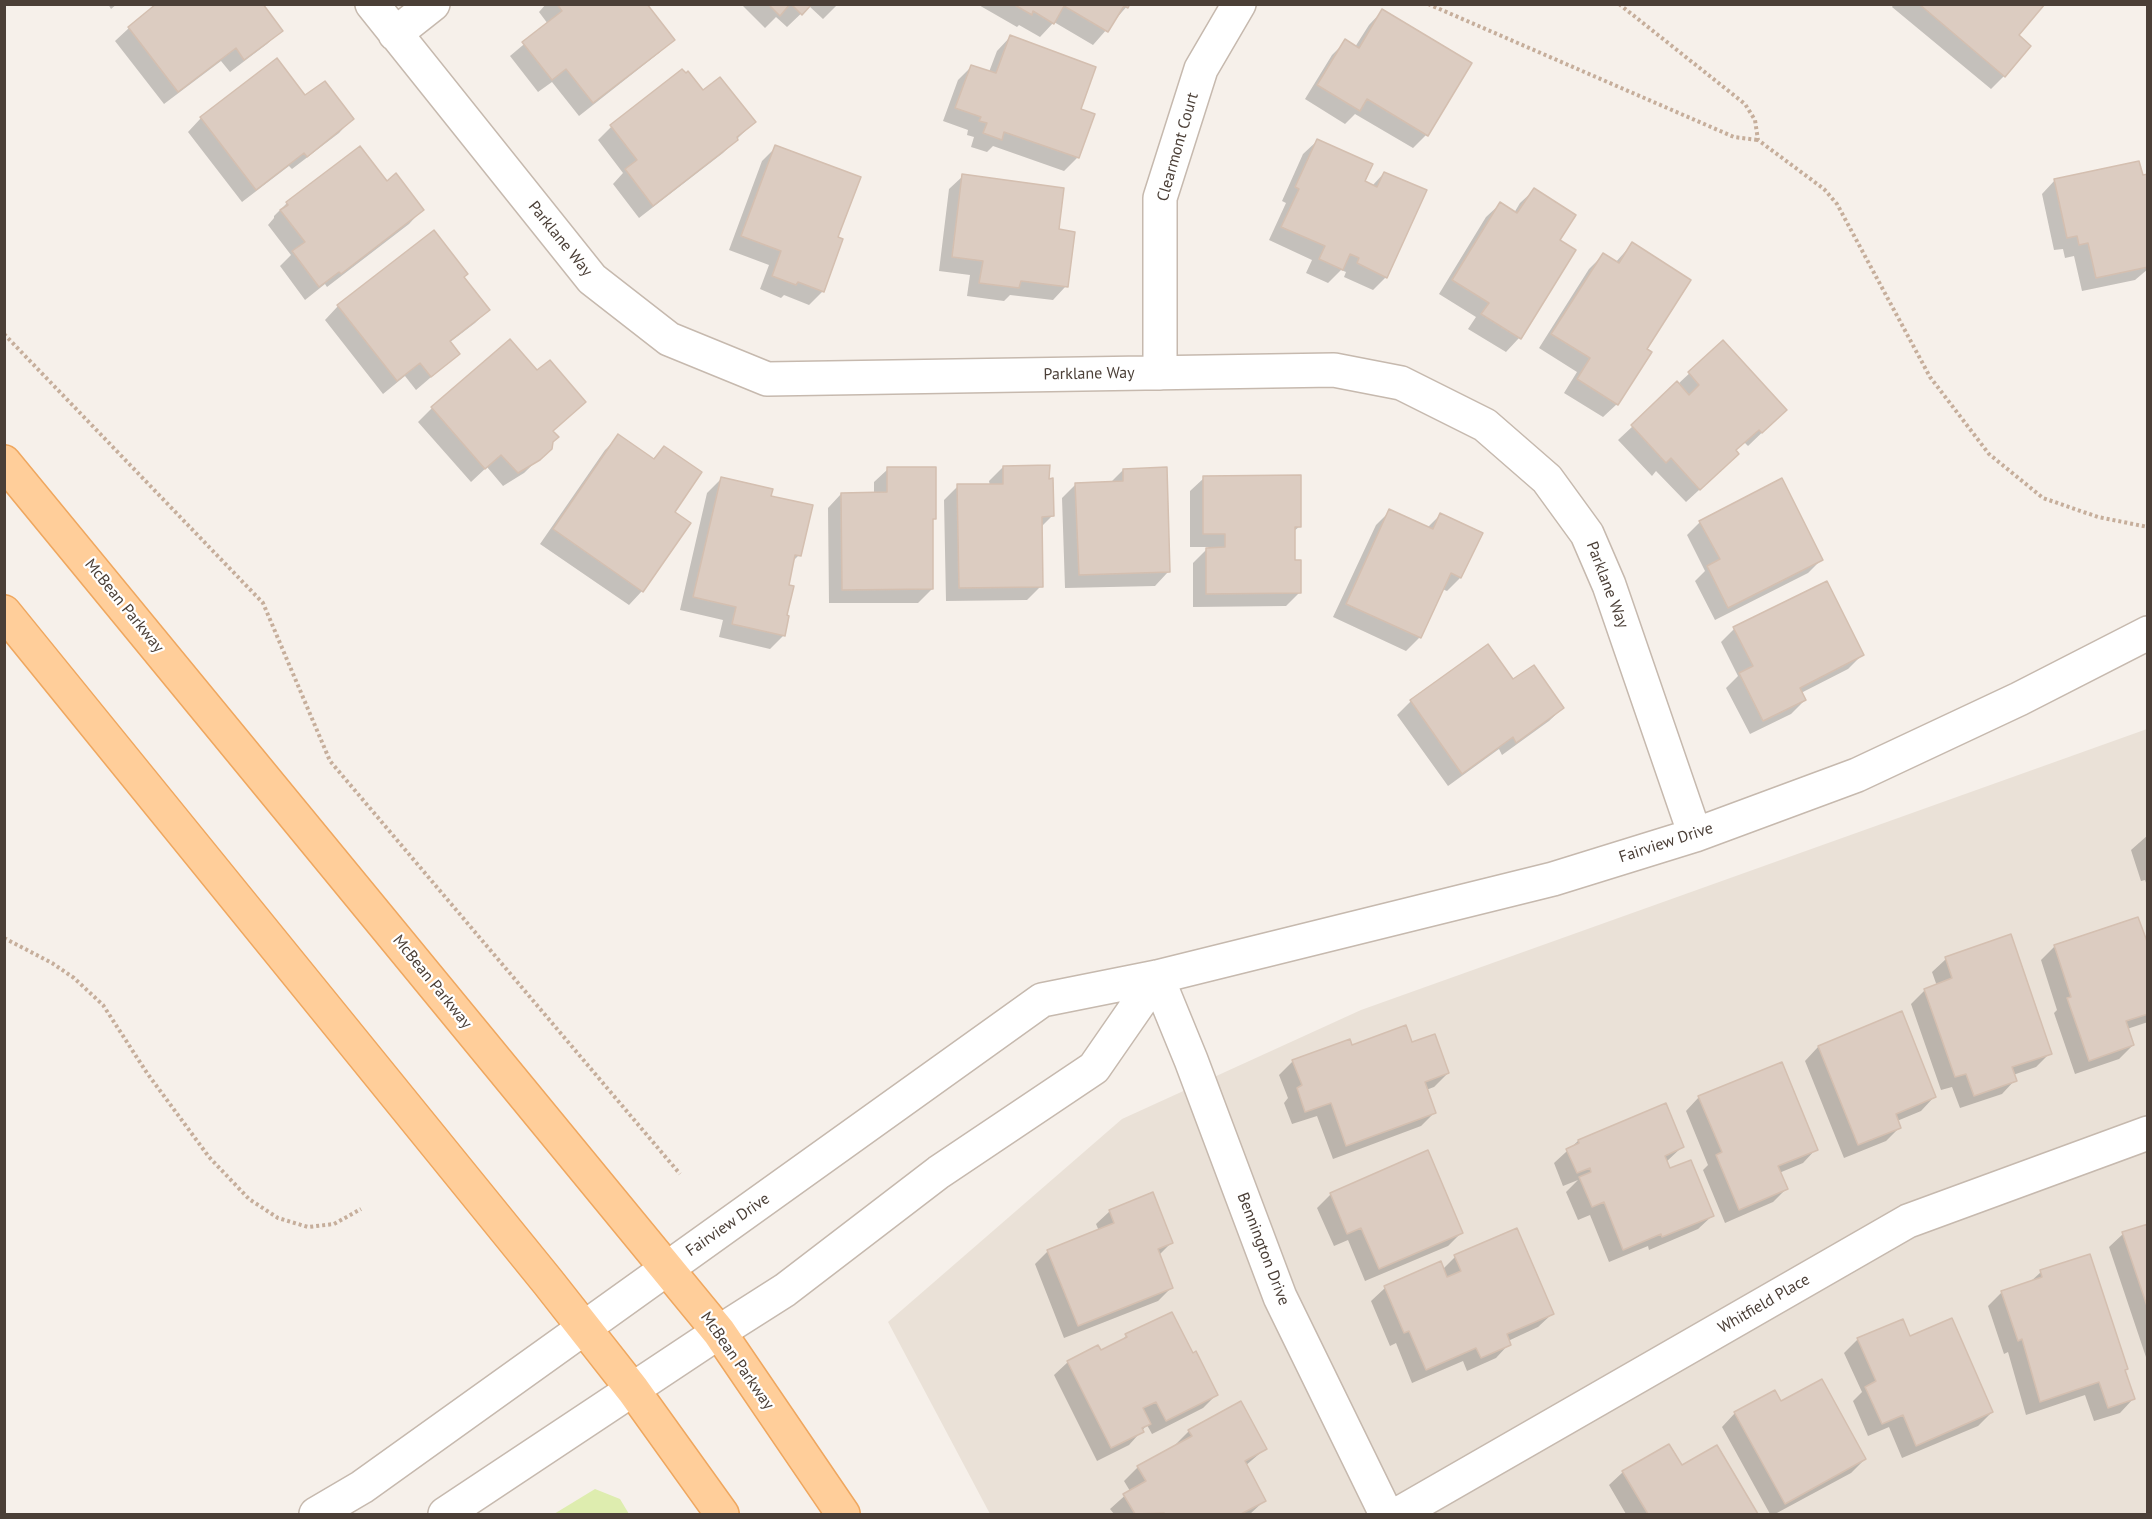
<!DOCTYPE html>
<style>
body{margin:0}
#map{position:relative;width:2152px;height:1519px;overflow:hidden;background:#f6f0ea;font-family:"PT Sans",sans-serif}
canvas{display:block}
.frame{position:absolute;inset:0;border:6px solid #4b3f37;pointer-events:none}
</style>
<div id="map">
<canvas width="2152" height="1519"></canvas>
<div class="frame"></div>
</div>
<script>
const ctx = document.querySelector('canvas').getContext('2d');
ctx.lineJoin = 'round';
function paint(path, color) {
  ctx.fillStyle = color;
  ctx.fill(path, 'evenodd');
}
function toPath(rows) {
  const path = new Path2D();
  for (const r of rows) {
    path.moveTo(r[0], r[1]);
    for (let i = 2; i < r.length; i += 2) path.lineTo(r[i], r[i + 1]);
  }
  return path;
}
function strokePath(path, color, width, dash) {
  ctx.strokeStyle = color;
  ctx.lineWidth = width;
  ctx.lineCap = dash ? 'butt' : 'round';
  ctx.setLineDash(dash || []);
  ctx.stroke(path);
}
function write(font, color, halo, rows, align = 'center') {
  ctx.font = font + ' "PT Sans",sans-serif';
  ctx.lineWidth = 4.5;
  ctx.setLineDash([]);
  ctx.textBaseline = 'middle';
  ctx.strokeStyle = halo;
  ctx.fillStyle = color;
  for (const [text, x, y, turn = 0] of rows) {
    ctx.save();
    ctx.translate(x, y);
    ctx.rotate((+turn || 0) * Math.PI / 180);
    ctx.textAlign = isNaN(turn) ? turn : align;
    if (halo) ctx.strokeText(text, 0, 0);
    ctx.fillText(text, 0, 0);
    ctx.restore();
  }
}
paint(toPath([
 [2147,729,2147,1514,990,1514,888,1322,1122,1119,1361,1010]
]), '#eae1d7');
paint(toPath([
 [595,1489,620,1499,629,1514,554,1514]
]), '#deedaf');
paint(toPath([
 [108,4,117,4,111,9],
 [546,4,645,4,673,40,659,53,579,116,552,82,538,92,510,56,548,24,539,12],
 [741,4,838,4,823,19,809,6,787,27,776,17,765,28],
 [977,4,1129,4,1093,45,1054,22,1040,37,1019,25,1017,27],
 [1894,4,2043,4,2017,36,2004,76,1991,89,1892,7],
 [1382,11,1426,135,1413,148,1355,114,1345,124,1305,99,1332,55,1346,41,1355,47,1369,25],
 [129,28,281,31,267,44,230,72,221,61,164,104,115,41],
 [1010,37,1079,110,1093,115,1077,158,1064,171,993,146,987,152,971,147,974,137,967,135,968,130,943,121,958,80,972,66,989,72,997,51],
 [703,93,754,122,723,153,639,218,613,184,623,173,598,140,611,127],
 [201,118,352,119,339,133,292,169,289,166,242,202,188,132],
 [1317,141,1363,182,1372,186,1384,173,1386,277,1373,290,1344,277,1346,272,1341,270,1328,283,1306,273,1312,260,1269,240,1286,203,1282,201,1303,154],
 [776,147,836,238,823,291,809,305,784,295,781,298,760,289,769,265,729,250,762,161],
 [963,176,1057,230,1066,286,1053,300,1010,295,1004,301,967,296,970,275,939,271,949,189],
 [2148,176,2148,269,2135,280,2082,291,2074,256,2065,258,2063,249,2054,250,2042,194,2055,180],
 [386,183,422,210,409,224,327,287,325,284,305,300,280,266,291,255,268,225,274,218,274,216,287,203],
 [1534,190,1558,241,1574,251,1519,338,1506,352,1468,329,1476,317,1439,294,1486,217,1500,204,1514,213,1520,203],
 [1632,244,1645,350,1617,404,1603,417,1564,393,1577,372,1539,348,1589,269,1603,255,1615,263],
 [462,277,488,310,475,323,449,343,458,354,416,390,405,376,383,394,325,320,338,306],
 [1723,342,1772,423,1748,446,1744,442,1735,451,1724,467,1686,502,1656,471,1652,476,1618,440],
 [432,408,551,432,550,448,524,473,503,486,487,467,471,482,418,422],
 [619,436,653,459,664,448,673,512,642,591,629,605,540,544,605,450],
 [1003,467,1047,480,1052,516,1041,527,1041,586,1027,600,946,601,944,500,958,486,990,486,989,481],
 [888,469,934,519,932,521,932,589,918,603,829,603,828,508,841,494,874,494,874,482],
 [1123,470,1168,572,1155,586,1065,588,1062,498,1076,484,1110,483],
 [1204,478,1300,526,1293,532,1294,561,1300,592,1286,606,1193,607,1193,563,1209,547,1190,547,1190,491],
 [721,479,770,497,799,555,792,562,787,586,784,635,770,649,719,637,723,620,680,610,707,493],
 [1390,511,1427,528,1440,515,1460,578,1447,591,1442,589,1420,637,1406,651,1333,617,1376,525],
 [1700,522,1821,560,1808,573,1715,620,1695,581,1705,571,1687,535],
 [1734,629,1862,655,1848,669,1801,693,1805,700,1791,714,1750,734,1726,688,1738,676,1721,642],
 [1487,646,1513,681,1563,708,1549,721,1502,755,1499,749,1448,786,1397,715,1411,701],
 [2148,835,2148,888,2145,880,2141,881,2131,850],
 [2137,919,2148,949,2148,1022,2127,1029,2133,1045,2119,1059,2075,1074,2054,1013,2057,1010,2041,960,2054,947],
 [1946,959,2050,1053,2036,1067,2013,1075,2015,1080,2002,1094,1960,1108,1952,1087,1941,1090,1911,1004,1925,990,1937,986,1932,972],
 [1901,1013,1934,1097,1921,1111,1897,1121,1900,1127,1886,1141,1844,1158,1805,1061,1818,1047],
 [1411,1044,1448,1073,1434,1087,1426,1090,1434,1113,1421,1126,1333,1159,1317,1116,1292,1124,1284,1103,1288,1098,1279,1075,1293,1061,1351,1047],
 [1699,1097,1816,1149,1803,1163,1779,1173,1786,1189,1773,1202,1725,1223,1703,1170,1708,1165,1686,1111],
 [1578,1141,1682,1147,1666,1162,1669,1169,1712,1216,1698,1229,1649,1250,1648,1246,1609,1262,1590,1215,1578,1220,1566,1192,1578,1180,1563,1186,1554,1163],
 [1331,1194,1462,1232,1448,1246,1365,1281,1348,1240,1334,1246,1317,1208],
 [1110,1211,1171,1243,1158,1256,1171,1288,1158,1301,1064,1338,1035,1264,1048,1251,1099,1231,1096,1224],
 [2148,1225,2148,1363,2109,1247,2123,1234],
 [1516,1230,1552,1314,1538,1327,1508,1341,1509,1344,1496,1358,1467,1371,1463,1361,1412,1383,1396,1343,1390,1346,1371,1301,1385,1288,1443,1269,1455,1257],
 [2041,1272,2127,1368,2124,1371,2133,1399,2120,1413,2094,1421,2085,1395,2026,1415,2008,1352,2004,1354,1988,1306,2002,1292,2029,1283],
 [1126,1336,1192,1355,1216,1395,1203,1408,1152,1434,1147,1425,1129,1445,1097,1461,1054,1375,1068,1362,1100,1352,1121,1341],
 [1910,1338,1992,1412,1978,1426,1902,1458,1889,1427,1868,1436,1853,1401,1862,1392,1844,1353,1858,1339],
 [1780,1403,1865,1459,1851,1473,1775,1514,1770,1514,1722,1427,1735,1413],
 [1189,1431,1265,1449,1245,1466,1264,1501,1250,1514,1114,1514,1110,1509,1130,1491,1124,1481,1138,1467,1176,1446,1175,1445],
 [1716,1447,1756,1514,1626,1514,1609,1485,1623,1472,1681,1467]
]), '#0003');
const building = toPath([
 [156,4,263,4,283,31,244,60,236,48,178,92,128,27,156,4],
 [557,4,647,4,675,40,593,103,566,69,552,80,522,42,562,11,557,4],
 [768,4,790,4,780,16,768,4],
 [791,4,812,4,802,15,791,4],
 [1013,4,1130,4,1128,8,1124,6,1108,32,1064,6,1054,24,1033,11,1032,15,1013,4],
 [1919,4,2045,4,2019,35,2031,46,2005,77,1919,4],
 [1382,9,1472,63,1428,136,1367,99,1360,111,1317,85,1345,39,1359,48,1382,9],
 [1010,35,1096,67,1081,109,1095,114,1079,158,1004,132,1002,140,983,133,987,123,979,121,981,117,955,108,971,65,996,73,1010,35],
 [277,58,305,95,325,81,354,119,307,157,304,153,256,190,200,117,277,58],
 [682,69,686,73,688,71,703,90,720,77,756,122,737,137,738,140,653,206,625,169,637,160,610,125,682,69],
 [1317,139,1373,164,1365,181,1377,187,1384,172,1427,190,1387,278,1357,263,1359,258,1350,254,1343,270,1319,259,1325,246,1281,227,1299,189,1295,187,1317,139],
 [775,145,861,177,838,237,843,239,824,292,798,282,796,285,772,276,781,251,741,236,775,145],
 [360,146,387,181,396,173,424,210,341,274,339,272,319,287,292,251,305,242,280,210,288,205,286,202,360,146],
 [2139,161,2143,175,2148,174,2148,267,2096,278,2088,243,2079,245,2077,236,2067,238,2054,179,2139,161],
 [962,174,1064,188,1059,229,1075,232,1068,287,1021,281,1019,288,979,283,983,261,952,257,962,174],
 [1534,188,1576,215,1560,240,1576,250,1521,339,1481,314,1489,303,1452,280,1500,202,1517,213,1534,188],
 [434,230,468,274,464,277,490,310,450,341,460,354,431,377,420,363,397,381,337,305,434,230],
 [1632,242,1691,280,1647,349,1652,352,1618,405,1577,379,1590,358,1551,334,1603,253,1619,263,1632,242],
 [510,339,537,370,550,360,586,402,553,431,559,437,553,442,552,449,540,460,518,473,501,455,485,469,431,407,510,339],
 [1723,340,1787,410,1762,433,1759,430,1736,450,1739,454,1700,490,1671,458,1666,463,1631,425,1677,381,1689,395,1699,385,1688,372,1723,340],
 [618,434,654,459,664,446,702,472,675,512,691,523,643,592,553,529,618,434],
 [1050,465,1049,479,1053,478,1054,516,1042,517,1043,587,959,588,957,484,1003,484,1003,466,1050,465],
 [887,467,936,467,936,519,933,519,933,589,842,590,841,493,887,492,887,467],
 [1167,467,1170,572,1079,575,1075,483,1123,481,1123,469,1167,467],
 [1301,475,1301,527,1295,527,1295,560,1301,560,1301,593,1206,594,1206,548,1225,547,1225,534,1203,534,1203,476,1301,475],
 [721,477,773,489,771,496,813,505,801,556,795,555,789,585,794,586,787,615,789,616,785,636,732,624,736,607,693,597,721,477],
 [1782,478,1823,560,1728,608,1707,566,1720,559,1699,521,1782,478],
 [1389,509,1433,529,1440,513,1483,533,1461,578,1451,573,1421,638,1346,604,1389,509],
 [1827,581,1864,655,1800,688,1806,700,1763,721,1739,673,1753,666,1733,627,1827,581],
 [1488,644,1513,679,1534,665,1564,708,1516,743,1513,737,1462,774,1410,700,1488,644],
 [2138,917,2148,944,2148,1014,2126,1021,2134,1045,2089,1061,2067,998,2071,997,2054,945,2138,917],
 [2011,934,2052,1054,2012,1067,2017,1081,1974,1096,1966,1074,1955,1077,1924,989,1952,978,1945,957,2011,934],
 [1902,1011,1936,1097,1896,1114,1901,1128,1858,1145,1818,1046,1902,1011],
 [1406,1025,1412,1042,1435,1034,1449,1073,1425,1082,1436,1113,1346,1146,1331,1103,1305,1112,1297,1088,1302,1085,1292,1060,1350,1039,1352,1045,1406,1025],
 [1782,1062,1818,1150,1778,1166,1788,1189,1739,1210,1716,1155,1722,1152,1698,1096,1782,1062],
 [1666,1103,1684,1147,1665,1156,1670,1168,1691,1160,1714,1216,1662,1237,1661,1234,1623,1250,1604,1202,1592,1207,1579,1177,1591,1172,1590,1168,1577,1173,1566,1149,1579,1143,1578,1140,1666,1103],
 [1428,1150,1463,1233,1379,1269,1361,1228,1347,1234,1330,1193,1428,1150],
 [1153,1192,1173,1243,1158,1249,1173,1288,1078,1326,1047,1250,1114,1223,1109,1210,1153,1192],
 [2148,1224,2148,1309,2122,1232,2148,1224],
 [1517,1228,1554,1314,1507,1334,1511,1345,1481,1358,1476,1348,1426,1370,1409,1331,1404,1333,1384,1286,1441,1261,1447,1277,1461,1271,1454,1255,1517,1228],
 [2090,1254,2128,1369,2125,1370,2135,1399,2108,1408,2099,1382,2040,1402,2022,1339,2018,1341,2001,1291,2042,1277,2040,1270,2090,1254],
 [1172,1312,1193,1353,1196,1351,1218,1395,1166,1421,1156,1402,1143,1408,1151,1424,1142,1428,1144,1432,1111,1448,1067,1361,1098,1345,1101,1350,1127,1337,1125,1334,1172,1312],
 [1952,1318,1993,1412,1916,1446,1903,1415,1882,1424,1865,1387,1876,1381,1857,1338,1903,1319,1910,1336,1952,1318],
 [1822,1379,1866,1459,1785,1504,1734,1412,1775,1390,1781,1401,1822,1379],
 [1241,1401,1267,1449,1245,1461,1266,1501,1241,1514,1165,1514,1164,1513,1135,1514,1123,1494,1146,1481,1137,1466,1192,1436,1188,1430,1241,1401],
 [1669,1444,1682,1465,1717,1445,1758,1514,1648,1514,1622,1471,1669,1444]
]);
paint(building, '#dcccc1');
strokePath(building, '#d4bfb0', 1.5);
const minor = toPath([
 [372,4,592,279,669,339,767,379,1334,370,1401,383,1485,425,1547,479,1587,534,1609,585,1695,835],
 [395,34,433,4],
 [1160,373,1160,198,1201,69,1239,4],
 [1157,977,1191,1060,1280,1297,1386,1514],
 [316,1514,362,1487,1042,1000,1157,977,1553,879,1695,835,1857,775,2019,699,2148,633],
 [445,1514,719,1332,785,1290,939,1172,1094,1068,1157,977],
 [1398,1514,1908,1221,2148,1133]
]);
const major = toPath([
 [4,462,719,1332,843,1514],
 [4,612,548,1282,633,1390,722,1514]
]);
strokePath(minor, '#c6b9ae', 36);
strokePath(major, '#efa75f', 36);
strokePath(toPath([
 [1428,4,1734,137,1758,140],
 [1619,4,1745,104,1755,120,1758,140,1824,189,1837,204,1930,377,1989,454,2043,498,2098,517,2148,527],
 [4,334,263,603,330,761,680,1174],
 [4,938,52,963,74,978,103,1005,147,1073,209,1157,249,1199,278,1218,308,1227,334,1224,361,1209]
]), '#c6ae9b', 4, [3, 3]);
strokePath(minor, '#fff', 33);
strokePath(major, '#ffce9a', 33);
write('16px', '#4b3f37', '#fff', [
 ["Clearmont Court",1178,147,-74],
 ["Parklane Way",560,239,51],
 ["Parklane Way",1089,374,-1],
 ["Parklane Way",1607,585,69],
 ["McBean Parkway",124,606,51],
 ["Fairview Drive",1666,843,-18],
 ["McBean Parkway",432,982,51],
 ["Fairview Drive",728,1225,-35],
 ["Bennington Drive",1263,1249,69],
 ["Whitfield Place",1764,1304,-30],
 ["McBean Parkway",737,1361,55]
]);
</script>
